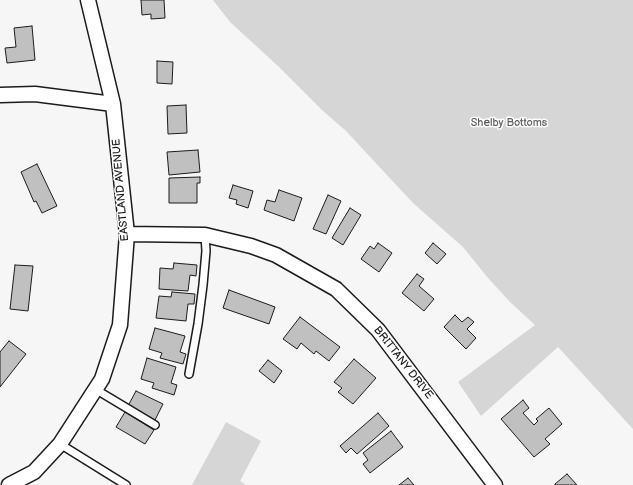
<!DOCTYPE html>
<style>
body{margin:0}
canvas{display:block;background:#f6f6f6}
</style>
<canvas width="633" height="485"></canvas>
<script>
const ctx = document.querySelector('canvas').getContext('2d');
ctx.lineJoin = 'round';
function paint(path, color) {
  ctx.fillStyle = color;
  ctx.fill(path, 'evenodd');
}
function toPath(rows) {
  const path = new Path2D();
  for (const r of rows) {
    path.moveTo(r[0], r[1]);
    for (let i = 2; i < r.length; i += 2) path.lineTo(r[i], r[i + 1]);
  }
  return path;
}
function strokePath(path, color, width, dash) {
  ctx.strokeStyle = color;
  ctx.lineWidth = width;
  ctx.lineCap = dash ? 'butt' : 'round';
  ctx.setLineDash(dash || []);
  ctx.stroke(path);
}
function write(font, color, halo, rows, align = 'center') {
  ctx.font = font + ' "Balsamiq Sans",sans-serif';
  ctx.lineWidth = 3;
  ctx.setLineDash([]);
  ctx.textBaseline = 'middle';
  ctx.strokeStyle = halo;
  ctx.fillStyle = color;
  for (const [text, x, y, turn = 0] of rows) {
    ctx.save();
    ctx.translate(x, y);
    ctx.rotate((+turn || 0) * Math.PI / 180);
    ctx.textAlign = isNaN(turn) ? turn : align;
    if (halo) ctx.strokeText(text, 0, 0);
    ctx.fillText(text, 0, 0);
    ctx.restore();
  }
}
paint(toPath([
 [213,0,633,0,633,429,558,347,481,416,458,382,535,325,510,302,488,278,463,247,413,203,346,131,323,111,278,66,230,22],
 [226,422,261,441,240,481,246,485,192,485]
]), '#d6d6d6');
const building = toPath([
 [141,0,164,0,165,18,151,19,151,14,142,15,141,0],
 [32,26,35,60,7,63,5,48,16,47,14,28,32,26],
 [157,61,173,62,172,84,157,83,157,61],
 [186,105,187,133,168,134,167,106,186,105],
 [198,150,200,172,169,175,167,152,198,150],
 [37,164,57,206,42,213,36,201,34,202,21,172,37,164],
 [200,177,200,183,197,183,197,203,169,203,169,178,200,177],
 [233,185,253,191,248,208,236,204,237,200,229,198,233,185],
 [279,190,302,198,294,221,264,210,267,200,275,202,279,190],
 [328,195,341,201,326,234,313,229,328,195],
 [350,208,361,215,343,245,332,238,350,208],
 [378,243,392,253,379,272,361,259,370,246,374,249,378,243],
 [433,243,446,254,437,264,425,253,433,243],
 [174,263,197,265,196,276,190,275,188,291,159,289,160,268,173,269,174,263],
 [15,265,33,266,28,311,10,309,15,265],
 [417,274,424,279,419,286,434,299,424,311,402,293,417,274],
 [229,290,275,307,269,324,223,308,229,290],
 [172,292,195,294,194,304,188,304,186,321,156,318,159,296,171,297,172,292],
 [455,315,462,322,468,317,474,322,467,329,476,338,466,349,444,327,455,315],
 [300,317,340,347,329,361,316,351,314,354,301,343,297,349,283,339,300,317],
 [155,328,185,336,180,352,186,354,183,364,160,358,162,353,149,349,155,328],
 [9,341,26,354,0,387,0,352,9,341],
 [147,358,176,367,171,383,177,385,174,395,152,388,154,383,141,379,147,358],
 [354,359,376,378,353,404,338,392,342,388,334,382,354,359],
 [268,360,282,371,274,383,259,371,268,360],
 [136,391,163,404,155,420,128,406,136,391],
 [523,400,529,408,523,413,534,425,538,421,536,419,549,408,562,424,545,439,550,444,534,457,501,419,523,400],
 [125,412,154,430,145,444,116,427,125,412],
 [378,413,389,426,357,454,351,448,346,453,340,446,378,413],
 [391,431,403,447,370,473,363,464,368,460,363,453,391,431],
 [567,474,577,485,555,485,555,484,567,474],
 [408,478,414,485,399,485,408,478]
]);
paint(building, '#c0c0c0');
strokePath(building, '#1c1c1c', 1);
const service = toPath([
 [189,374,198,324,203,285,206,251,205,235],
 [95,389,155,425],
 [60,444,126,485]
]);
const minor = toPath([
 [0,95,35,94,113,104],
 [127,234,205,235,251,246,276,255,336,289,378,330,495,485],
 [9,485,34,472,60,444,102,379,120,325,127,234,113,104,88,0]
]);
strokePath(service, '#1c1c1c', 10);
strokePath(minor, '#1c1c1c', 17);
strokePath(service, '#fff', 7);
strokePath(minor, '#fff', 14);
write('11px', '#5d5d5d', '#fff', [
 ["Shelby Bottoms",509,123]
]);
write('11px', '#1c1c1c', '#fff', [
 ["EASTLAND AVENUE",121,190,-95],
 ["BRITTANY DRIVE",403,363,52]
]);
</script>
